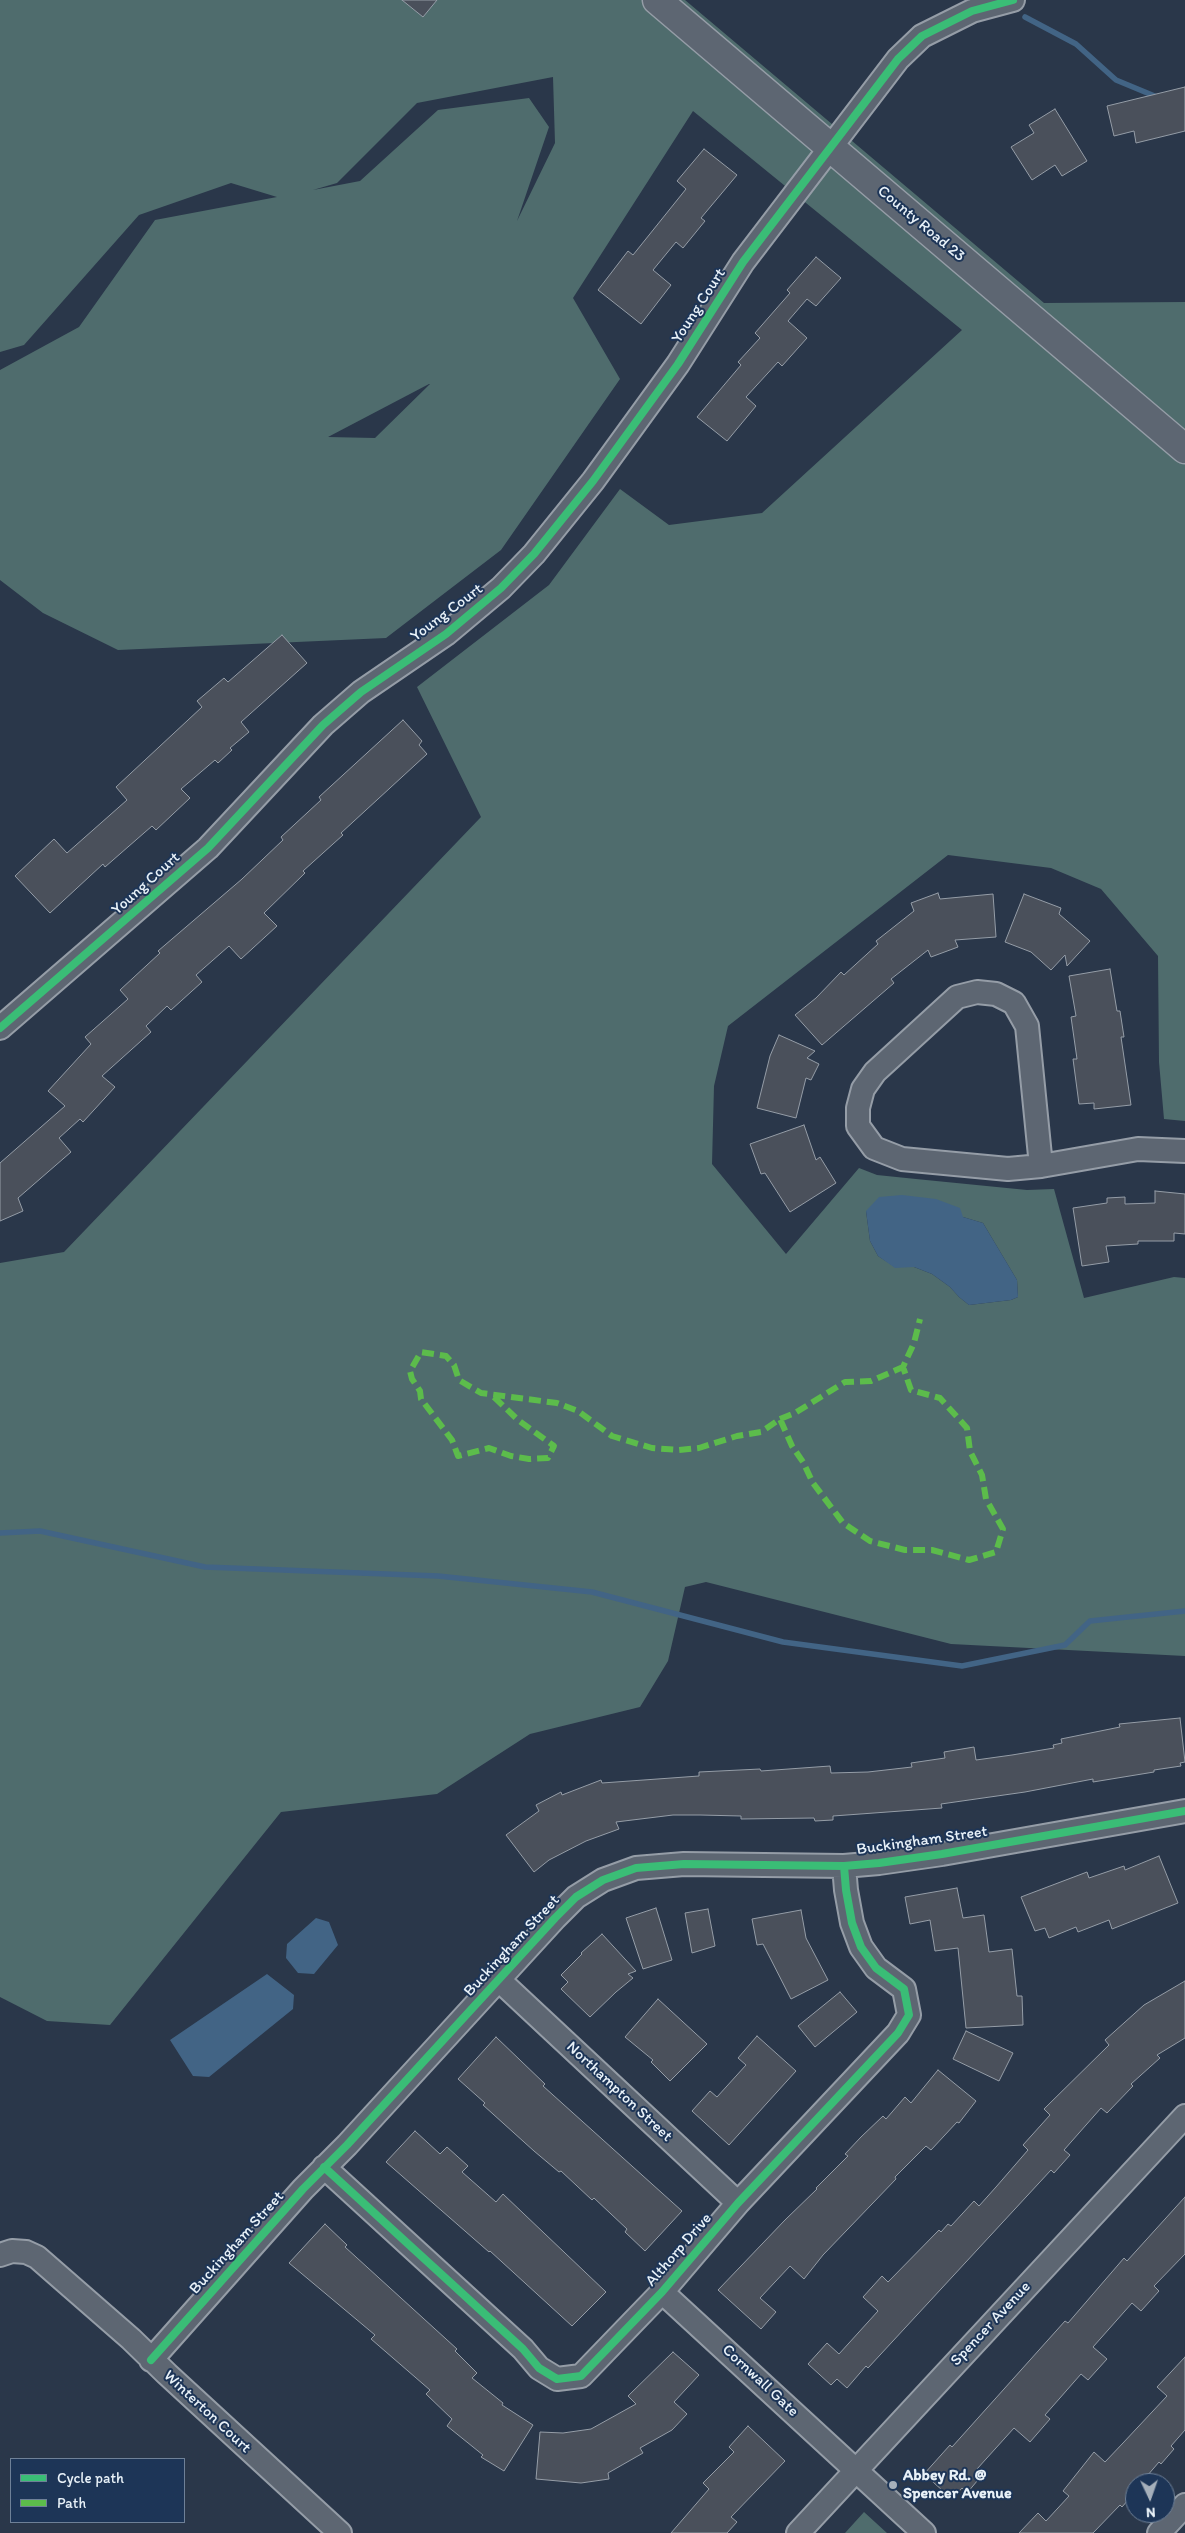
<!DOCTYPE html>
<style>
body{margin:0}
#map{position:relative;width:1185px;height:2533px;overflow:hidden;background:#2a374a;font-family:Itim,sans-serif}
canvas{display:block}
.legend{position:absolute;left:10px;top:2458px;width:175px;height:65px;box-sizing:border-box;background:#1d3557;border:1px solid #6e8097;margin:0;padding:6px 9px;list-style:none;font-size:15px;color:#e8f1f8}
.legend li{display:flex;align-items:center;gap:10px;height:25px}
.legend b{width:25px;border:1px solid #6e8097}
.north{position:absolute;left:1125px;top:2473px;width:50px;height:50px;box-sizing:border-box;background:#1d3557;border:1px solid #6e8097;border-radius:50%;rotate:177deg;font-size:14px;font-weight:700;line-height:20px;text-align:center;color:#e8f1f8}
.north::after{content:'';display:block;margin:auto;width:18px;height:22px;background:#a6b0bb;clip-path:polygon(50% 0,100% 100%,50% 72%,0 100%)}
</style>
<div id="map">
<canvas width="1185" height="2533"></canvas>
<ul class="legend">
<li><b style="height:6px;background:#3abd76"></b>Cycle path</li>
<li><b style="height:6px;background:#5cbc4b"></b>Path</li>
</ul>
<div class="north">N</div>
</div>
<script>
const ctx = document.querySelector('canvas').getContext('2d');
ctx.lineJoin = 'round';
function paint(path, color) {
  ctx.fillStyle = color;
  ctx.fill(path, 'evenodd');
}
function toPath(rows) {
  const path = new Path2D();
  for (const r of rows) {
    path.moveTo(r[0], r[1]);
    for (let i = 2; i < r.length; i += 2) path.lineTo(r[i], r[i + 1]);
  }
  return path;
}
function strokePath(path, color, width, dash) {
  ctx.strokeStyle = color;
  ctx.lineWidth = width;
  ctx.lineCap = dash ? 'butt' : 'round';
  ctx.setLineDash(dash || []);
  ctx.stroke(path);
}
function write(font, color, halo, rows, align = 'center') {
  ctx.font = font + ' Itim,sans-serif';
  ctx.lineWidth = 4;
  ctx.setLineDash([]);
  ctx.textBaseline = 'middle';
  ctx.strokeStyle = halo;
  ctx.fillStyle = color;
  for (const [text, x, y, turn = 0] of rows) {
    ctx.save();
    ctx.translate(x, y);
    ctx.rotate((+turn || 0) * Math.PI / 180);
    ctx.textAlign = isNaN(turn) ? turn : align;
    if (halo) ctx.strokeText(text, 0, 0);
    ctx.fillText(text, 0, 0);
    ctx.restore();
  }
}
paint(toPath([
 [0,0,685,0,1044,303,1185,302,1185,1121,1164,1119,1159,1062,1158,956,1101,889,1051,868,948,855,728,1026,714,1086,712,1164,786,1254,859,1168,877,1175,916,1179,1027,1190,1054,1189,1084,1298,1174,1277,1185,1278,1185,1656,951,1644,706,1582,685,1587,668,1661,640,1707,530,1734,437,1794,281,1812,110,2025,47,2021,0,1997,0,1263,64,1252,481,817,417,687,549,585,620,489,669,525,762,513,962,330,693,111,573,298,620,379,501,550,386,638,118,650,43,613,0,580,0,370,79,327,155,220,277,197,231,183,139,215,24,345,0,352],
 [553,77,555,143,517,221,549,127,529,98,438,110,360,181,313,190,337,183,417,103],
 [430,384,375,438,328,437,429,384],
 [866,1211,963,1217,983,1223,1017,1280,1018,1297,1011,1300,969,1305,959,1297,950,1287,932,1274,914,1267,895,1267,878,1256,870,1241],
 [864,2512,887,2533,845,2533]
]), '#4f6c6d');
paint(toPath([
 [902,1195,936,1199,960,1208,963,1217,983,1223,1017,1280,1018,1297,1011,1300,969,1305,959,1297,950,1287,932,1274,914,1267,895,1268,878,1256,870,1241,866,1211,879,1197],
 [316,1918,329,1922,338,1945,314,1974,298,1973,286,1958,287,1944],
 [267,1974,294,1995,293,2009,209,2077,193,2076,170,2040]
]), '#426485');
strokePath(toPath([
 [1025,17,1076,44,1116,80,1157,97],
 [0,1533,40,1531,205,1567,438,1576,592,1592,783,1642,962,1666,1065,1645,1090,1621,1185,1611]
]), '#426485', 5.5);
const building = toPath([
 [402,0,437,0,423,17,402,0],
 [1185,87,1185,131,1136,143,1134,131,1114,136,1107,106,1185,87],
 [1055,109,1087,161,1062,176,1055,165,1032,180,1011,147,1034,133,1029,125,1055,109],
 [704,149,737,175,701,218,705,221,683,248,676,242,653,270,671,285,641,324,598,290,628,251,633,255,686,189,677,181,704,149],
 [816,257,841,278,816,306,807,299,788,321,807,338,782,366,778,362,746,397,756,406,727,441,697,417,741,365,738,362,760,338,755,333,790,293,787,290,816,257],
 [282,635,307,663,241,722,249,732,230,748,232,750,218,763,215,760,181,789,190,798,156,830,152,826,105,867,103,864,50,913,15,876,54,839,67,853,127,800,116,787,202,707,197,701,224,678,228,682,282,635],
 [403,720,422,741,419,745,427,754,341,833,343,835,303,871,305,873,264,913,277,926,241,959,229,946,196,975,202,982,171,1010,167,1006,146,1026,151,1032,102,1076,115,1087,83,1122,80,1119,59,1138,71,1152,18,1198,23,1211,0,1221,0,1163,65,1106,48,1091,91,1044,85,1037,128,999,120,990,160,953,158,951,242,879,283,840,281,837,321,800,319,797,403,720],
 [938,893,940,899,993,894,996,937,955,940,958,947,931,957,928,950,891,979,894,983,822,1045,795,1015,816,998,841,972,844,975,878,944,876,941,914,911,911,903,938,893],
 [1024,894,1061,908,1059,914,1090,941,1067,966,1065,955,1051,970,1031,952,1005,942,1024,894],
 [1110,969,1117,1011,1120,1011,1124,1037,1121,1037,1131,1105,1094,1109,1094,1103,1079,1104,1073,1059,1077,1059,1071,1017,1076,1016,1069,976,1110,969],
 [779,1035,815,1051,807,1058,819,1064,811,1080,806,1078,796,1118,757,1108,770,1056,779,1035],
 [804,1125,816,1160,820,1157,836,1183,790,1212,765,1173,761,1174,750,1144,804,1125],
 [1155,1191,1185,1194,1185,1234,1174,1233,1174,1241,1138,1241,1138,1244,1106,1246,1109,1262,1082,1266,1073,1208,1107,1203,1107,1198,1125,1197,1125,1204,1155,1203,1155,1191],
 [1180,1718,1185,1762,1180,1763,1181,1766,1154,1770,1154,1772,1093,1782,1093,1779,1025,1792,941,1804,942,1808,833,1816,833,1820,815,1821,814,1818,741,1819,741,1816,700,1815,673,1815,616,1822,619,1829,586,1841,549,1860,534,1872,506,1835,539,1811,536,1805,561,1792,562,1795,601,1780,602,1783,699,1776,699,1772,760,1769,761,1771,830,1766,831,1773,868,1772,912,1767,911,1763,945,1758,944,1752,974,1747,976,1760,1012,1755,1054,1748,1053,1745,1062,1743,1061,1739,1120,1727,1119,1724,1180,1718],
 [1159,1856,1178,1903,1112,1929,1109,1920,1078,1932,1076,1927,1049,1938,1045,1928,1035,1931,1021,1897,1087,1872,1089,1878,1124,1866,1125,1870,1159,1856],
 [957,1888,963,1918,984,1915,989,1952,1012,1949,1017,1996,1022,1996,1023,2025,966,2028,958,1948,935,1951,930,1920,910,1924,905,1897,957,1888],
 [656,1908,672,1960,643,1969,626,1918,656,1908],
 [708,1909,715,1946,692,1953,685,1913,708,1909],
 [801,1910,806,1938,828,1980,791,1999,763,1944,757,1945,752,1919,801,1910],
 [602,1934,636,1971,628,1974,633,1978,616,1992,590,2017,561,1989,568,1982,561,1975,582,1954,581,1953,602,1934],
 [1185,1981,1185,2038,1157,2055,1160,2058,1131,2084,1133,2086,1107,2113,1101,2108,1064,2150,1070,2155,1054,2173,1051,2170,868,2368,866,2366,847,2388,837,2379,831,2385,808,2364,827,2343,839,2354,878,2311,863,2297,882,2276,888,2282,939,2230,941,2232,948,2224,951,2226,974,2201,979,2206,996,2187,1028,2150,1023,2145,1050,2115,1044,2109,1109,2045,1105,2040,1144,2005,1185,1981],
 [840,1992,857,2012,815,2047,798,2026,840,1992],
 [658,1999,707,2044,670,2081,651,2062,653,2060,625,2037,658,1999],
 [966,2031,1013,2053,999,2081,953,2059,966,2031],
 [757,2036,796,2071,729,2145,692,2111,710,2091,717,2097,746,2065,738,2058,757,2036],
 [496,2037,545,2084,543,2086,682,2211,645,2251,625,2232,627,2229,594,2198,592,2200,561,2171,559,2172,534,2151,483,2105,485,2103,458,2079,496,2037],
 [938,2070,976,2101,959,2123,957,2122,931,2150,926,2146,895,2177,896,2179,823,2255,804,2279,790,2266,760,2298,776,2312,761,2329,718,2290,785,2220,817,2189,816,2188,848,2156,845,2154,861,2137,883,2116,886,2119,905,2097,911,2103,938,2070],
 [415,2131,440,2154,447,2147,468,2166,462,2172,496,2202,503,2194,606,2292,572,2326,490,2251,489,2252,386,2162,415,2131],
 [1185,2197,1185,2254,1154,2286,1159,2291,1141,2311,1132,2303,1093,2347,1107,2359,1088,2380,1081,2374,1045,2415,1050,2419,1030,2442,1014,2428,977,2469,983,2474,967,2493,962,2488,952,2499,924,2474,950,2445,952,2447,1065,2321,1068,2323,1124,2258,1127,2261,1185,2197],
 [325,2224,347,2245,345,2247,457,2349,455,2351,477,2373,472,2378,503,2403,502,2405,533,2425,504,2471,481,2457,483,2455,447,2426,452,2419,426,2394,430,2390,371,2339,375,2335,289,2263,325,2224],
 [673,2352,699,2375,674,2402,687,2414,672,2430,640,2448,643,2453,608,2473,609,2479,581,2483,536,2479,540,2432,563,2433,591,2429,636,2404,628,2396,673,2352],
 [1185,2357,1185,2430,1171,2446,1174,2449,1161,2464,1159,2462,1141,2483,1135,2483,1135,2492,1122,2507,1120,2505,1093,2533,1019,2533,1038,2513,1046,2521,1069,2496,1063,2491,1094,2452,1105,2462,1123,2443,1167,2396,1157,2387,1185,2357],
 [748,2426,785,2461,731,2517,737,2522,727,2533,671,2533,709,2489,703,2483,734,2452,729,2447,748,2426]
]);
paint(building, '#4a505b');
strokePath(building, '#959da7', 1);
const street = toPath([
 [0,1028,208,848,323,725,361,692,446,634,501,588,534,554,593,481,678,364,743,262,898,59,922,36,972,11,1013,0],
 [1041,1166,1027,1026,1014,1003,996,994,977,992,957,997,875,1072,863,1089,858,1108,858,1126,874,1148,902,1159,1008,1169,1041,1166,1138,1149,1185,1151],
 [499,1980,738,2203],
 [324,2167,523,2349,539,2368,557,2379,581,2376,662,2292,738,2203,898,2033,909,2015,904,1989,876,1968,861,1947,852,1923,846,1890,844,1866],
 [0,2255,12,2251,26,2252,37,2257,131,2339,167,2374,340,2533],
 [662,2292,924,2533],
 [151,2360,303,2189,347,2145,555,1918,576,1897,603,1880,636,1868,684,1864,844,1866,879,1863,942,1854,1185,1811],
 [798,2533,1185,2116],
 [1159,2533,1185,2505]
]);
const secondary = toPath([
 [657,0,1185,449]
]);
strokePath(street, '#959da7', 26);
strokePath(secondary, '#959da7', 31);
strokePath(street, '#5d6672', 22);
strokePath(secondary, '#5d6672', 28);
strokePath(toPath([
 [494,1397,518,1420,554,1446,548,1458,529,1459,511,1456,489,1448,458,1456,452,1440,421,1399,420,1391,412,1379,410,1371,421,1352,446,1356,454,1365,459,1380,481,1393,557,1403,578,1411,612,1436,652,1448,679,1450,699,1448,737,1436,761,1432,780,1419,792,1446,803,1462,813,1483,843,1523,870,1541,905,1550,932,1550,969,1560,996,1552,1003,1529,986,1499,982,1475,970,1451,967,1428,940,1398,911,1390,903,1367,914,1343,920,1319],
 [780,1419,795,1413,845,1382,871,1381,903,1367]
]), '#5cbc4b', 6, [12, 6]);
strokePath(toPath([
 [0,1028,208,848,323,725,361,692,446,634,501,588,534,554,593,481,678,364,743,262,898,59,922,36,972,11,1013,0],
 [324,2167,523,2349,539,2368,557,2379,581,2376,662,2292,738,2203,898,2033,909,2015,904,1989,876,1968,861,1947,852,1923,846,1890,844,1866],
 [151,2360,303,2189,347,2145,555,1918,576,1897,603,1880,636,1868,684,1864,844,1866,879,1863,942,1854,1185,1811]
]), '#3abd76', 8);
for (const [x, y, r, color] of [
 [893,2485,5,"#a6b0bb"]
]) {
  const dot = new Path2D();
  dot.arc(x, y, r, 0, 2 * Math.PI);
  ctx.fillStyle = color;
  ctx.fill(dot);
  strokePath(dot, '#1d3557', 2);
}
write('16px', '#e8f1f8', '#1d3557', [
 ["County Road 23",921,224,40],
 ["Young Court",699,306,-57],
 ["Young Court",447,613,-37],
 ["Young Court",146,884,-42],
 ["Buckingham Street",922,1841,-8],
 ["Buckingham Street",512,1946,-47],
 ["Northampton Street",619,2092,43],
 ["Buckingham Street",237,2243,-48],
 ["Althorp Drive",679,2250,-49],
 ["Spencer Avenue",991,2324,-47],
 ["Cornwall Gate",760,2381,43],
 ["Winterton Court",207,2412,43]
]);
write('bold 16px', '#e8f1f8', '#1d3557', [
 ["Abbey Rd. @",903,2476],
 ["Spencer Avenue",903,2494]
], 'left');
</script>
